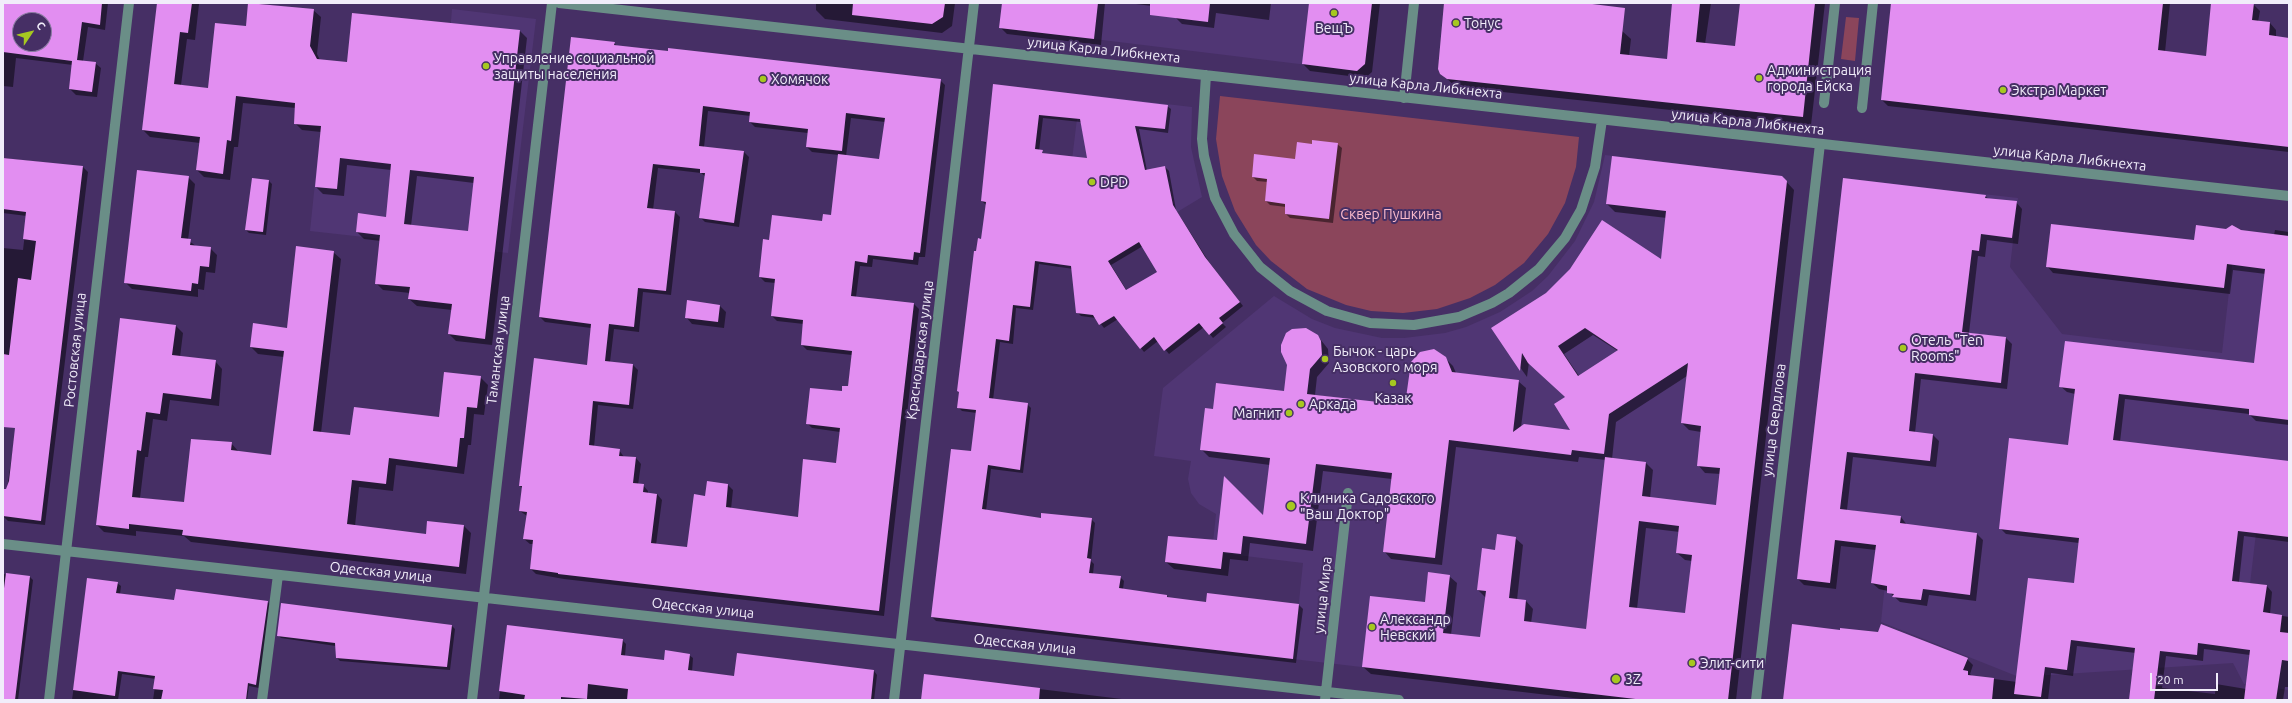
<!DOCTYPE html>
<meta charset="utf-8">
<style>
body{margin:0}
#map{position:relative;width:2292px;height:703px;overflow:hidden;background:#462f65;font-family:Ubuntu,sans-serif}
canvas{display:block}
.frame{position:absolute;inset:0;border:4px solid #f1edfa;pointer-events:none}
.north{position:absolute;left:12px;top:12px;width:40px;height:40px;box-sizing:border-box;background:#462f65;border:1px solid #8a7ba1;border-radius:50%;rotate:55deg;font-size:11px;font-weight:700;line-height:16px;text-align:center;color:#f1edfa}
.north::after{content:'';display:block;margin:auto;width:14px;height:18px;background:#a6c820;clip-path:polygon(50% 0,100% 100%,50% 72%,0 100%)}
.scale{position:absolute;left:2150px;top:673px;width:68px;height:18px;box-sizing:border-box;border:2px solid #f1edfa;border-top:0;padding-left:5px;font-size:12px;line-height:14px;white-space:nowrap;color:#f1edfa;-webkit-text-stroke:3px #462f65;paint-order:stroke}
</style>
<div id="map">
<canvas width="2292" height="703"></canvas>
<div class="frame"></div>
<div class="north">С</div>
<div class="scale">20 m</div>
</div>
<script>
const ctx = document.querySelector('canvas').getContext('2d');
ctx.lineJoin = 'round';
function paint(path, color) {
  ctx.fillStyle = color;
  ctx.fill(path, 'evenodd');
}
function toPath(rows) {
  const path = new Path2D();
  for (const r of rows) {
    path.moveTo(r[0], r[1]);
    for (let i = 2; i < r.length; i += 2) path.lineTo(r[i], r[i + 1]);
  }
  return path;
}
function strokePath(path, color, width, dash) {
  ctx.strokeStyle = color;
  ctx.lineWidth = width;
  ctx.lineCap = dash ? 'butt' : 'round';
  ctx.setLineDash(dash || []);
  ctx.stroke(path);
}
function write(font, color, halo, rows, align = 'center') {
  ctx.font = font + ' Ubuntu,sans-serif';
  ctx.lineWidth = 4;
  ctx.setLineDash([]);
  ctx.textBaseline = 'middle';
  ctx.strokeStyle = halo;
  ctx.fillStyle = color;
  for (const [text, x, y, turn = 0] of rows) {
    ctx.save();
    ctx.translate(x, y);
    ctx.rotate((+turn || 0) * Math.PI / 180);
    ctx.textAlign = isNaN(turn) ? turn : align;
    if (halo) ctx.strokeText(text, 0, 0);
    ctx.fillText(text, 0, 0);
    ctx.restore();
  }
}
paint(toPath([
 [1098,3,1372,3,1365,64,1357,71,1094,39],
 [452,9,536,19,508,253,310,231,318,154,324,154,447,69],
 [1080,94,1192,107,1191,147,1202,197,1136,237,1071,269,1059,267],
 [1605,155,1782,176,1787,181,1728,700,1644,700,1293,659,1303,563,1212,552,1216,514,1199,504,1191,493,1188,479,1191,461,1154,456,1163,388,1274,296,1312,319,1335,328,1382,338,1404,338,1445,333,1466,327,1500,312,1532,291,1548,276,1575,241,1594,202],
 [1843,178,2018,198,2010,267,2062,334,2222,353,2236,230,2289,236,2289,537,2256,533,2245,627,2289,633,2289,690,2244,684,2233,663,2019,677,1881,622,1889,546,1802,536]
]), '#503674');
paint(toPath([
 [1846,17,1859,18,1855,61,1841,59],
 [1220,96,1579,137,1576,167,1565,203,1548,234,1524,263,1495,285,1470,298,1437,309,1403,313,1371,311,1346,305,1307,289,1271,261,1256,245,1235,211,1222,176,1216,139]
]), '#8b455b');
paint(toPath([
 [3,3,108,3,105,30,88,27,83,61,95,63,101,68,97,97,76,95,70,89,73,65,16,58,13,87,3,86],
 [20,20,44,20,44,44,20,44],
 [158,3,199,4,195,40,187,39,181,85,209,89,247,27,249,3,313,10,321,17,317,54,320,60,348,63,520,31,527,38,492,345,456,341,449,334,452,310,417,306,409,299,410,293,383,290,376,283,381,241,364,239,357,232,387,218,391,170,347,165,344,196,323,194,316,187,321,132,302,130,295,123,296,108,243,103,238,147,234,147,230,180,204,177,197,170,200,143,150,137,143,130],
 [417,176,474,183,469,233,411,226],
 [816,3,955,3,952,26,942,33,825,19,816,10],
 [1003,3,1105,3,1101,45,1007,34,1000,27],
 [1128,3,1271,3,1269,20,1216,13,1214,28,1182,24,1175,17,1176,9],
 [1310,3,1380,3,1372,72,1365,78,1310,71,1303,64],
 [1445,3,1576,3,1622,31,1631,39,1629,56,1668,60,1678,3,1711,3,1705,44,1736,47,1741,3,1825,3,1811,125,1456,87,1444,76],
 [1892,3,2170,3,2165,52,2206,57,2212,3,2253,4,2260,11,2258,22,2270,23,2276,30,2276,37,2289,39,2289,152,1888,106,1882,100],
 [614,43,617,46,940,80,945,85,925,257,919,257,918,265,873,259,872,267,860,266,856,297,914,304,919,309,884,616,564,579,536,574,531,569,534,544,530,544,524,539,527,516,520,511,522,488,520,486,588,366,591,328,545,322,540,317],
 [708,111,751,116,750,122,755,127,808,133,807,147,812,152,839,155,832,216,823,222,770,241,760,277,765,282,776,283,772,316,777,321,804,324,802,345,807,350,852,355,848,388,807,423,812,428,840,432,837,464,799,519,731,509,733,490,728,485,707,483,706,497,688,548,656,545,662,500,657,494,648,494,648,491,643,485,638,485,641,464,636,458,624,457,619,450,594,447,598,405,633,409,638,370,633,365,610,362,614,329,639,332,643,292,671,295,680,217,675,212,653,210,658,168,701,173,706,177,700,217,705,222,739,227,749,157,744,152,704,147],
 [851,118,885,122,880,160,846,156],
 [994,85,1167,106,1171,109,1168,133,1139,129,1147,171,1165,167,1169,171,1176,210,1209,262,1243,306,1222,323,1226,327,1213,338,1204,327,1169,354,1158,341,1144,352,1118,319,1104,328,1096,318,1081,316,1077,312,1073,269,1039,264,1033,310,1016,308,1013,344,1000,342,993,400,1027,404,1031,408,1023,473,991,469,986,511,1042,519,1091,519,1095,523,1091,561,1094,564,1093,574,1120,577,1124,581,1123,589,1167,596,1170,599,1206,603,1299,605,1303,609,1296,663,936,621,932,617,972,452,977,413,962,411,958,407,977,252,982,240,986,205,982,201],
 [1043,118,1081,122,1088,159,1045,154,1039,151],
 [1143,246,1159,272,1127,291,1111,265],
 [1337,144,1342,148,1333,223,1290,218,1286,214,1286,207,1270,205,1266,201,1268,182,1257,181,1253,177,1296,160,1313,145],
 [3,158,83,167,88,172,45,525,8,521,3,516,16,428,3,426,3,248,23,250,27,216,3,213],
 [1781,176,1794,190,1736,700,1590,700,1371,674,1363,667,1426,603,1449,576,1457,583,1451,635,1481,638,1486,598,1478,590,1496,551,1515,538,1523,545,1517,600,1526,601,1533,609,1531,623,1586,630,1606,460,1579,457,1578,462,1456,447,1442,565,1391,559,1384,551,1392,479,1323,471,1313,551,1250,543,1248,561,1230,559,1228,576,1174,569,1166,562,1217,541,1264,517,1270,465,1209,457,1201,449,1213,410,1285,392,1317,335,1328,349,1329,363,1317,377,1315,395,1406,407,1445,358,1453,366,1456,373,1518,381,1526,388,1521,427,1572,431,1566,398,1529,362,1527,377,1492,328,1662,261,1667,218,1615,212,1607,204],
 [1593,335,1618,351,1579,376,1564,354],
 [1687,376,1682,423,1689,430,1701,432,1698,465,1705,473,1721,474,1717,506,1650,498,1653,470,1646,463,1612,459,1616,422],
 [1646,528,1680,532,1677,553,1685,560,1692,561,1686,614,1637,609],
 [188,177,195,184,188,240,197,247,210,248,217,255,215,273,206,272,204,290,198,289,198,297,132,289,125,282],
 [1844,179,1985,196,1989,199,2016,202,2022,209,2018,244,1987,240,1985,257,1978,256,1969,333,2006,338,2012,344,2007,389,1921,379,1915,433,1933,435,1939,441,1936,467,1853,457,1847,510,1901,517,1907,525,1977,534,1983,540,1976,601,1929,595,1927,606,1900,602,1888,591,1879,589,1872,583,1876,550,1841,546,1836,589,1804,585,1798,579],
 [269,181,272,184,266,235,249,233,246,230],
 [2275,230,2289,232,2289,425,2256,421,2249,414,2125,399,2120,442,2289,462,2289,542,2244,536,2239,582,2266,585,2272,592,2270,614,2289,617,2289,687,2285,687,2283,700,2130,700,2136,653,2077,646,2073,676,2051,673,2048,700,1784,700,1967,659,1973,665,1970,674,1972,676,2017,682,2075,584,2079,543,2006,534,2000,528,2069,446,2075,394,2067,392,2060,386,2255,364,2266,274,2233,270,2230,294,2053,273,2047,266,2195,242,2240,231,2274,235],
 [2204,649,2250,655,2246,689,2216,684,2215,694,2162,688,2166,656,2203,661],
 [333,252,341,259,321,433,351,436,440,418,480,377,488,385,484,415,474,414,471,445,468,445,464,474,396,465,393,491,359,487,355,526,427,535,464,526,471,533,466,574,191,542,184,536,136,531,136,536,104,532,97,525,121,319,176,326,183,333,180,357,215,361,222,369,219,406,170,400,167,421,153,419,148,457,145,457,140,498,185,503,231,443,239,452,272,456,284,357,258,354,251,347,288,329],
 [720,306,726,312,724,328,692,324,686,317],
 [3,574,30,577,33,580,18,700,3,700],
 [88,579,117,583,121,586,120,594,175,601,268,602,271,606,259,688,249,686,247,700,153,700,156,679,122,674,118,700,72,700],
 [282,604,452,626,455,629,450,670,340,661,337,658,336,646,281,638,278,635],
 [508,626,622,640,626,644,625,656,665,661,689,655,693,658,692,672,735,677,874,671,877,675,874,700,499,700],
 [924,675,1130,700,922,700]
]), '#0007');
paint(toPath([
 [3,3,102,3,100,25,82,22,77,60,96,62,92,92,69,89,72,61,3,52],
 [20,20,44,20,44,44,20,44],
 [157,3,192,3,188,33,180,32,174,84,208,88,215,23,246,26,248,3,314,9,310,46,317,59,347,62,352,13,520,30,485,339,448,334,452,304,408,299,410,287,375,284,380,235,356,232,358,213,386,217,391,164,340,158,337,189,315,187,321,126,294,124,295,103,236,96,231,141,227,140,223,174,196,170,200,137,142,130],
 [410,170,474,177,468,231,404,224],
 [853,3,945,3,943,17,932,24,852,15],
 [1002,3,1098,3,1094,39,999,28],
 [1150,3,1210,3,1208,22,1150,15],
 [1309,3,1372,3,1365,64,1357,71,1302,64],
 [1444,3,1584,3,1625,8,1620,54,1667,59,1672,3,1700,3,1696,42,1735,46,1740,3,1815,3,1803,117,1447,79,1440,74,1438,69],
 [1891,3,2163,3,2158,50,2206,56,2211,3,2254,3,2252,20,2270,22,2269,35,2289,38,2289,147,1881,100],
 [571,37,615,42,614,45,668,51,668,48,941,79,920,253,914,252,913,260,868,255,867,263,855,261,851,296,914,303,879,611,558,574,558,573,530,569,533,540,523,539,527,512,519,511,522,486,519,486,534,358,587,365,591,324,539,317],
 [703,106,750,112,749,122,808,129,806,147,842,151,846,113,885,118,879,159,838,154,831,215,823,214,822,221,772,215,769,240,763,239,759,277,775,279,771,316,803,320,801,345,852,351,848,386,842,386,842,391,810,388,806,424,840,428,836,463,803,459,798,517,726,507,728,484,707,481,705,496,694,494,687,547,651,543,657,494,643,492,644,484,633,483,636,457,619,456,620,449,589,445,593,401,629,405,633,364,605,361,609,324,634,327,638,288,666,291,675,211,647,208,653,164,700,169,700,173,705,173,699,218,734,223,744,151,699,146],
 [993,84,1168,105,1165,129,1135,126,1145,170,1165,166,1173,205,1205,257,1240,302,1219,318,1223,323,1209,335,1199,323,1164,351,1154,337,1140,349,1114,316,1099,325,1093,315,1076,313,1071,266,1035,261,1030,307,1013,305,1009,341,996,339,989,398,1028,403,1020,470,988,465,982,509,1041,518,1041,513,1092,518,1087,558,1091,559,1089,573,1121,576,1119,588,1167,595,1167,597,1206,602,1207,593,1299,604,1293,659,931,617,951,449,971,451,976,410,957,408,959,392,957,391,974,251,976,251,978,238,981,239,986,202,981,201],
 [1039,115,1080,119,1087,158,1042,153,1043,150,1035,149],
 [1139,242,1157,272,1126,290,1108,261],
 [1312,140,1338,143,1329,219,1285,214,1285,204,1265,201,1267,179,1252,177,1254,154,1295,159,1297,142,1312,144],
 [1612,156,1782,176,1787,181,1728,700,1644,700,1362,667,1370,596,1425,602,1428,572,1450,575,1443,633,1480,637,1486,591,1477,590,1482,548,1495,550,1497,534,1516,537,1509,598,1526,600,1524,621,1586,629,1605,457,1646,462,1642,496,1716,505,1720,468,1697,466,1701,426,1681,423,1688,363,1609,414,1604,454,1572,450,1571,455,1449,440,1435,558,1383,552,1392,473,1316,464,1306,544,1243,536,1241,554,1223,552,1221,569,1165,562,1168,536,1217,540,1224,476,1263,515,1270,458,1200,450,1205,408,1213,409,1216,383,1284,391,1287,365,1281,352,1281,345,1286,333,1292,329,1306,328,1318,335,1321,341,1322,355,1310,369,1307,394,1405,405,1411,362,1420,352,1434,349,1446,357,1452,372,1519,380,1513,432,1524,424,1570,430,1554,404,1565,397,1528,363,1522,353,1520,371,1491,328,1546,293,1570,269,1602,220,1661,259,1666,211,1606,204],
 [1585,328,1618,350,1578,376,1558,346],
 [1639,521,1679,526,1676,553,1692,555,1685,613,1629,607],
 [3,158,83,166,41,521,3,516,3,489,6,489,9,481,15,428,3,427,3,354,9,355,18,278,31,280,36,241,23,239,26,212,3,209],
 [137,170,189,176,181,238,191,239,190,245,211,247,209,267,200,266,198,284,192,283,191,291,124,283],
 [252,178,269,180,263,232,245,230],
 [1843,178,1986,195,1985,198,2017,201,2012,238,1981,234,1979,251,1972,250,1962,332,2006,337,2001,383,1915,373,1909,431,1933,434,1930,461,1847,452,1840,509,1901,516,1900,523,1977,533,1970,595,1923,589,1921,600,1892,597,1894,594,1887,593,1887,586,1871,583,1876,545,1835,540,1830,583,1797,579],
 [2051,224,2194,240,2196,225,2226,229,2232,225,2241,230,2289,236,2289,420,2249,415,2249,409,2119,394,2113,440,2289,461,2289,537,2238,531,2232,581,2267,585,2263,612,2282,615,2280,632,2289,633,2289,661,2282,660,2276,700,2244,700,2250,650,2198,643,2197,655,2160,651,2154,700,2129,700,2135,648,2071,640,2067,670,2045,667,2041,697,2014,694,2028,578,2074,583,2079,538,1999,529,2009,438,2068,445,2075,389,2059,387,2065,341,2254,363,2265,269,2227,264,2224,288,2046,267],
 [296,246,334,251,313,431,350,435,354,407,439,417,444,372,481,376,477,408,467,407,464,438,460,438,457,467,389,458,386,484,352,480,347,524,426,534,427,521,464,525,459,567,182,535,183,530,129,524,129,529,96,525,120,318,176,325,172,355,216,360,211,399,163,393,160,414,146,412,141,451,137,450,132,497,184,502,191,439,232,442,231,450,271,455,284,351,250,347,253,323,287,328],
 [687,300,720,305,718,322,685,318],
 [6,573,30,576,15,700,3,700,3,596],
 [87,578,118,582,116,593,174,600,176,589,268,601,256,685,248,683,246,700,161,700,163,690,153,689,155,676,118,671,115,696,73,690],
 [281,603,452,625,447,667,336,658,335,643,277,636],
 [1792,624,1840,630,1840,628,1878,632,1881,624,1968,658,1963,670,1968,671,1968,675,1994,678,1992,700,1783,700],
 [507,625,623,639,621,655,664,660,665,650,690,654,688,670,734,676,737,653,874,670,871,700,627,700,628,689,588,684,587,699,561,697,561,700,524,700,525,695,499,691],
 [924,674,1040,688,1039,700,921,700]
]), '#e28ef1');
strokePath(toPath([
 [559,3,2289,196],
 [1206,75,1202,139,1204,156,1215,198,1234,234,1260,267,1290,291,1327,311,1370,323,1414,325,1459,317,1492,303,1509,293,1539,269,1565,238,1581,210,1595,167,1602,120],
 [1404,98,1414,3],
 [1824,103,1835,3],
 [1862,108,1873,3],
 [3,544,1399,700],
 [49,700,129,3],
 [262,700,278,575],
 [472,700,552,3],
 [894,700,974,3],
 [1325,700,1348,493],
 [1756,700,1820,144]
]), '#6a8e87', 10);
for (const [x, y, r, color] of [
 [1334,13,4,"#a6c820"],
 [1456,23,4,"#a6c820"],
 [486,66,4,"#a6c820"],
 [1759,78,4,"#a6c820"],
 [763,79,4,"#a6c820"],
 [2003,90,4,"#a6c820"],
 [1092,182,4,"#a6c820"],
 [1903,348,4,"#a6c820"],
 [1325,359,4,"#a6c820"],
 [1393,383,4,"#a6c820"],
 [1301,404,4,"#a6c820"],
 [1289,413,4,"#a6c820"],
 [1291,506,5,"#a6c820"],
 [1372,627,4,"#a6c820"],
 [1692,663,4,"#a6c820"],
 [1616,679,5,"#a6c820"]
]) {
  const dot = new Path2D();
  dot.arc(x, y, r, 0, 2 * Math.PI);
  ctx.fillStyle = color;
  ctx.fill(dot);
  strokePath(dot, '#462f65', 1.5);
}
write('14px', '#f1edfa', '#462f65', [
 ["Тонус",1464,23],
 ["ВещЪ",1334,28,"center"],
 ["Управление социальной",494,58],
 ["защиты населения",494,74],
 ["Администрация",1767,70],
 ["города Ейска",1767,86],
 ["Хомячок",771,79],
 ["Экстра Маркет",2011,90],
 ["DPD",1100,182],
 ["Отель \"Ten",1911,340],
 ["Rooms\"",1911,356],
 ["Бычок - царь",1333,351],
 ["Азовского моря",1333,367],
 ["Казак",1393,398,"center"],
 ["Аркада",1309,404],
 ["Магнит",1281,413,"right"],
 ["Клиника Садовского",1300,498],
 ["\"Ваш Доктор\"",1300,514],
 ["Александр",1380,619],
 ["Невский",1380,635],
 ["Элит-сити",1700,663],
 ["3Z",1625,679]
], 'left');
write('14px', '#f1edfa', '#462f65', [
 ["улица Карла Либкнехта",1104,50,6],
 ["улица Карла Либкнехта",1426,86,6],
 ["улица Карла Либкнехта",1748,122,6],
 ["улица Карла Либкнехта",2070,158,6],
 ["Ростовская улица",75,350,-84],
 ["Таманская улица",498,350,-83],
 ["Краснодарская улица",920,350,-83],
 ["улица Свердлова",1774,420,-83],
 ["Одесская улица",381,572,6],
 ["улица Мира",1323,595,-84],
 ["Одесская улица",703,608,6],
 ["Одесская улица",1025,644,6]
]);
write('14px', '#fbbbcc', '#462f65', [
 ["Сквер Пушкина",1391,214]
]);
</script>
